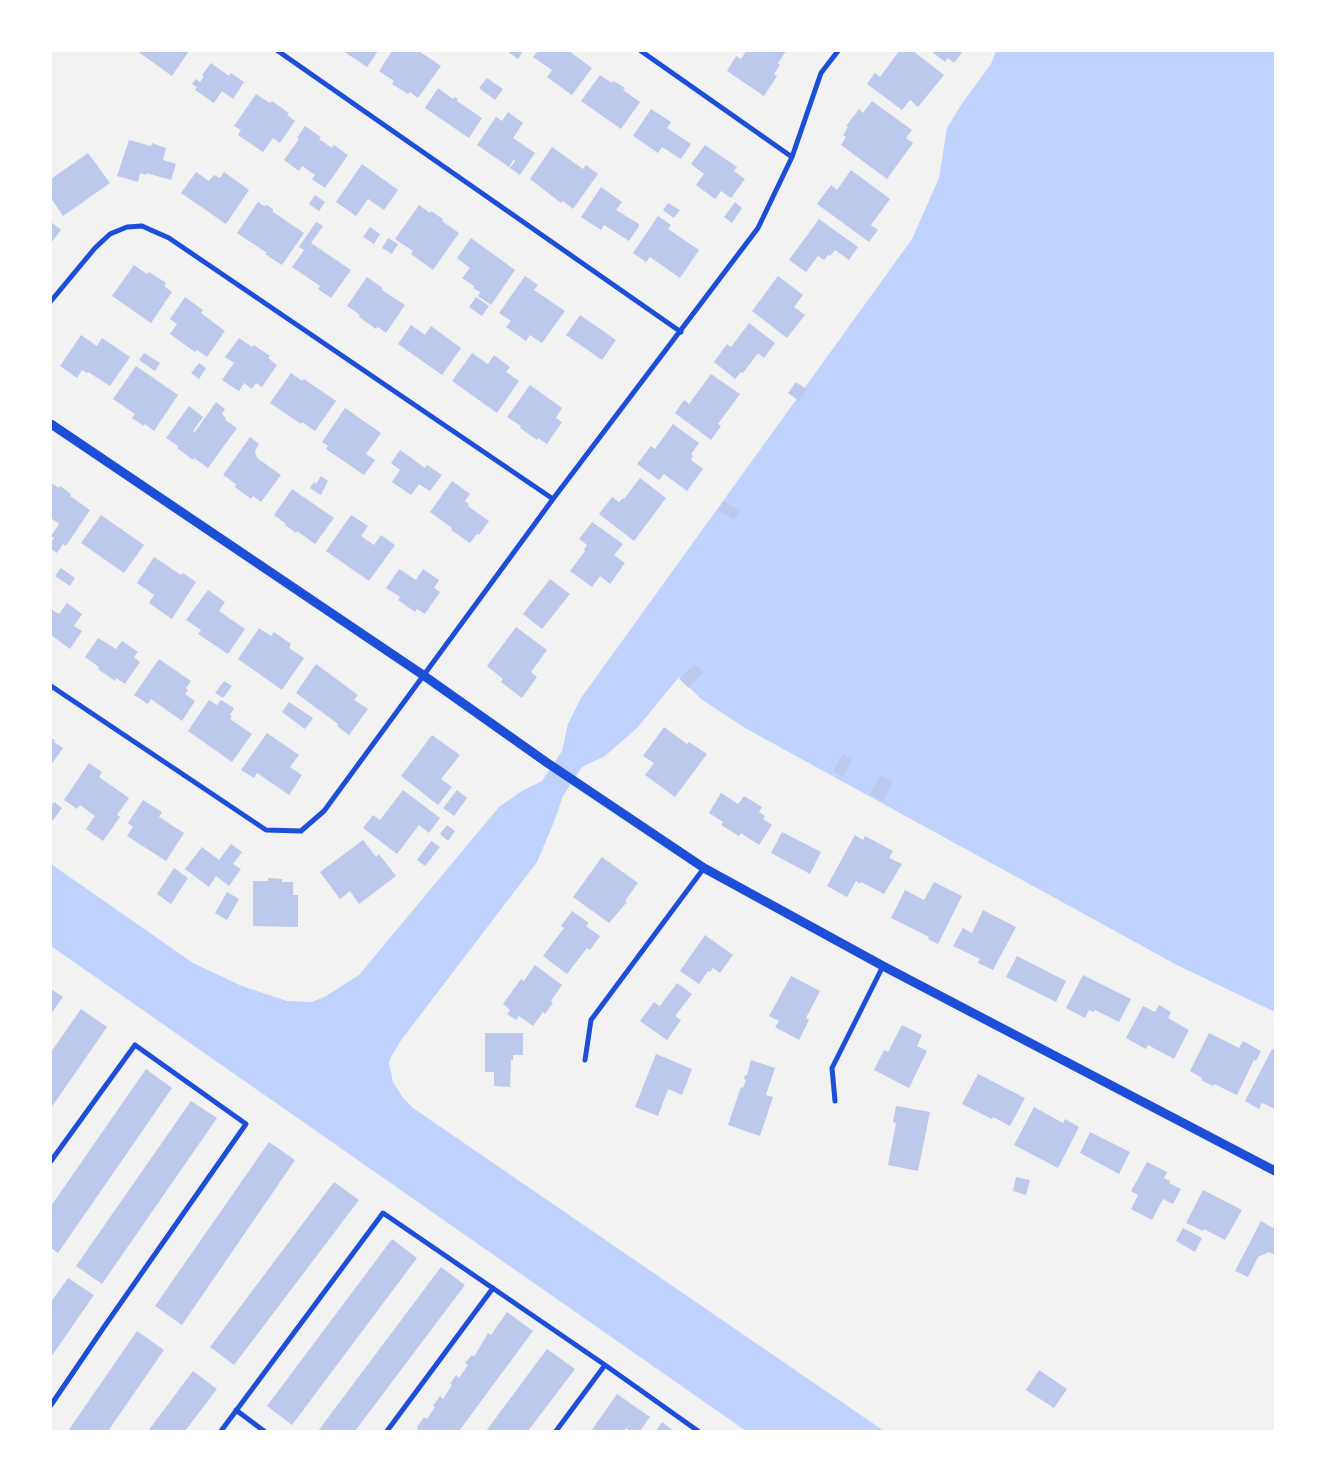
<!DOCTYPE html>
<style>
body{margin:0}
#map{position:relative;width:1326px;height:1482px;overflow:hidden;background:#f2f2f2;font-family:Cabin,sans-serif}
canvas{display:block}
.frame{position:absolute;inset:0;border:52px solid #fff;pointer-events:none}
</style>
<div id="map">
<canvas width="1326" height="1482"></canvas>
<div class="frame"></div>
</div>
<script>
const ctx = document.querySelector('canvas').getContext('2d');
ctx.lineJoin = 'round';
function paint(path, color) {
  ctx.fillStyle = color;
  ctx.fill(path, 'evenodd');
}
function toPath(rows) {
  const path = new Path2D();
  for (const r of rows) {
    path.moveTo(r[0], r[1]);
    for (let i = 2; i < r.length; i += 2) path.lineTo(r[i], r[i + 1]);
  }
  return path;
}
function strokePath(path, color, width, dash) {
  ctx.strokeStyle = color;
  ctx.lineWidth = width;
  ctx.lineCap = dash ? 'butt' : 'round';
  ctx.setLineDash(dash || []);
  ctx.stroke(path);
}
paint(toPath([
 [996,51,1275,51,1275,1012,1177,965,745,728,701,699,679,677,638,727,605,756,582,767,563,796,554,822,537,862,402,1039,392,1055,389,1063,393,1082,403,1098,413,1108,884,1431,746,1431,51,946,51,864,193,963,242,986,287,1001,312,1002,326,996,359,975,499,807,522,791,542,781,562,751,568,724,581,698,912,239,939,178,947,128,961,105,991,64]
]), '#bfd3fe');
paint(toPath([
 [137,51,189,51,172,76],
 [343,51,378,51,367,67],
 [392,51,419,51,441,66,418,98,410,92,408,94,392,84,394,81,379,71],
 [507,51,523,51,518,59],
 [538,51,569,51,592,68,572,95,547,77,552,70,533,57],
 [746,51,786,51,778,63,780,65,774,74,777,76,764,96,727,71,736,56,741,59],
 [899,51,913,51,944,75,918,107,910,100,902,110,867,84,875,73,880,77],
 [931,51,963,51,954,63,948,58,945,62],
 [211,63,229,76,231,73,244,82,233,99,222,91,214,103,195,90,197,87,192,84,196,79,200,82,204,76,202,75],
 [600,75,612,83,613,81,619,84,625,88,623,90,640,102,621,129,581,101],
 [487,78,503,89,495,100,479,88],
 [438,88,453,99,455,97,458,99,457,101,482,118,469,138,425,108],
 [256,94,270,103,272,101,289,113,287,115,295,121,280,143,273,138,263,152,238,135,241,130,234,126],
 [872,101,912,130,906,138,913,143,887,179,841,145,846,137,843,135,848,127,846,126,859,109,863,113],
 [651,109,671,122,667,128,691,144,681,159,662,147,658,153,633,136],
 [508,112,523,123,513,138,535,153,520,175,510,168,515,161,514,159,509,167,477,145,496,117,502,121],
 [305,126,321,137,319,139,332,148,334,145,348,155,325,188,312,179,315,175,302,166,299,171,284,160,299,139,297,138],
 [129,140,151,146,152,143,166,148,163,160,176,164,171,180,146,173,146,175,140,173,138,182,117,176],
 [705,145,737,167,734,171,745,179,731,198,721,191,715,199,696,185,704,174,691,164],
 [552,147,583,169,586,165,598,174,573,209,563,201,561,203,530,179],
 [88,153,110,183,63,216,51,198,51,179],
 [362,164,398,190,384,210,368,199,356,216,336,202],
 [851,170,890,199,871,225,878,230,869,242,817,204,831,185,837,190],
 [196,172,209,181,214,175,220,178,224,172,249,190,226,224,181,193],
 [601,187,622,202,616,210,639,224,639,226,629,241,604,225,601,230,581,217],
 [315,195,325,202,319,211,309,204],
 [258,202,264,206,267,205,273,209,273,212,304,233,282,265,265,254,267,253,237,233],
 [735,202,742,208,732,223,724,217],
 [668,203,680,210,674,218,663,210],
 [419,205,430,213,431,211,443,219,442,221,459,233,433,270,411,254,413,251,395,239],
 [658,216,671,225,668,229,699,250,680,278,650,257,646,262,633,253],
 [819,219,858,247,849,260,835,250,830,256,828,255,824,260,818,256,806,272,789,260],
 [51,222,61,230,51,243],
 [316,222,323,226,311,243,351,270,331,298,318,289,320,286,292,267,304,250,299,247],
 [370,227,380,234,374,244,363,237],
 [388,238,398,244,392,254,382,248],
 [471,238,515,270,491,305,478,296,480,292,473,288,474,286,462,278,470,268,457,258],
 [134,265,147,274,149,272,166,283,164,286,172,292,151,323,112,296],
 [525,276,538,285,534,290,565,311,542,343,530,335,526,341,506,327,511,321,499,313],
 [778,276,803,295,794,307,805,315,787,338,752,311],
 [367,277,383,288,382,290,405,305,386,333,378,327,376,329,359,317,360,315,347,306],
 [185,297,203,310,201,313,225,331,207,357,197,350,195,352,170,334,177,324,170,319],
 [476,297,489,306,482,316,469,307],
 [580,315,616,340,602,360,566,335],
 [749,323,775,343,764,358,758,353,743,373,741,372,735,379,714,362,727,344,731,347],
 [411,325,425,335,431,326,461,348,442,375,398,344],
 [81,335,97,346,102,338,130,357,110,386,88,372,87,373,82,370,77,378,60,366],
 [239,338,252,347,254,345,270,356,268,358,277,365,262,387,256,383,252,389,244,383,239,391,222,380,234,363,225,357],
 [144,353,160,363,155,371,139,360],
 [472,353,488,364,494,355,510,367,506,372,519,381,497,413,452,381],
 [199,363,206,368,199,379,191,373],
 [136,366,178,395,154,431,145,424,144,426,132,418,135,414,113,399],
 [291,373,302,381,304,379,336,401,315,431,302,422,301,424,270,403],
 [711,374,740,394,718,424,721,426,711,440,675,413,684,400,689,404],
 [796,382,807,390,799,401,788,393],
 [530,385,562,408,556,418,562,422,547,444,538,438,537,440,520,428,521,426,507,417],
 [216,402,225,409,222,414,226,418,225,420,237,428,208,468,194,458,193,460,177,448,178,446,166,438,189,406,203,417,193,431,195,432],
 [345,408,381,433,366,454,375,460,364,475,326,449,328,446,322,442],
 [673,424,699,443,691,454,693,456,691,460,703,469,687,491,664,474,659,480,637,464,651,446,655,449],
 [250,437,259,444,255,451,257,458,281,475,261,502,253,496,251,499,235,487,236,484,223,475],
 [400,450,425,468,427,465,442,475,430,491,419,484,411,495,392,482,400,470,391,463],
 [321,476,328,481,321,495,310,488,314,482,316,484],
 [640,478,666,498,634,541,599,514,612,497,619,502,623,498,624,499],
 [452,481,470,494,465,501,469,504,468,506,489,521,479,535,477,534,470,543,451,530,452,528,430,512],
 [51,483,59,488,60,486,71,494,70,496,90,510,66,546,63,544,57,553,51,549,51,542,54,538,51,536,59,524,51,518],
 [292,489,334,518,315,544,297,531,296,533,285,525,286,524,274,515],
 [723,501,740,511,734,520,718,511],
 [101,515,144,545,124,573,81,543],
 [351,515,368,526,361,536,374,545,381,535,395,545,369,581,326,551],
 [592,522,623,544,614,555,625,563,610,584,600,576,592,587,570,571,585,551,584,549,587,545,579,539],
 [154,557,181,575,183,573,196,582,172,619,149,603,154,595,137,583],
 [61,568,75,578,70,586,55,576],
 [399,569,416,580,423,569,439,580,434,588,440,592,425,614,417,609,415,612,398,600,400,597,386,588],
 [550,579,570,594,542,629,523,614],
 [208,590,225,602,219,611,245,629,228,654,198,634,201,630,186,620],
 [67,603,82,614,74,626,82,631,70,649,51,635,51,609,59,614],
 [516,627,547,650,531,672,537,677,522,698,501,682,503,679,487,666],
 [259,628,271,636,274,632,291,644,289,648,304,658,282,690,238,659],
 [98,638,116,649,122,641,138,652,134,657,140,662,125,684,116,678,115,681,98,669,99,667,85,657],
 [159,659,191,681,186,688,188,690,185,694,195,701,182,721,151,699,148,704,134,695],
 [316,664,358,695,354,700,368,709,349,735,337,726,338,724,296,693],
 [694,664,703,672,689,688,679,679],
 [224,681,232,686,223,698,215,693],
 [209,700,217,705,221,700,234,708,230,715,232,716,230,719,252,734,232,762,188,731],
 [289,702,313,718,305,729,282,712],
 [664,727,687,744,689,742,707,754,675,797,645,775,654,763,643,756],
 [267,733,299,755,290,767,302,775,289,795,257,773,254,778,241,770],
 [432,735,460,755,441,779,452,787,438,805,401,776],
 [51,738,55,740,54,742,63,748,51,765],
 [843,754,852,759,843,777,833,771],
 [89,763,102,772,99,777,129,798,117,815,120,817,103,841,86,829,95,816,80,805,77,809,64,800],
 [880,775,893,781,883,801,870,794],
 [403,790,440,818,429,833,419,825,397,854,363,828,373,815,380,820],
 [457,790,467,798,454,816,443,808],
 [721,793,738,804,744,796,762,807,759,812,765,816,763,819,772,825,759,845,741,833,739,836,721,825,723,822,709,813],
 [143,800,162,812,159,817,184,833,166,861,127,836,133,827,128,823],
 [54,802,62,808,51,823,51,806],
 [447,825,455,831,448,841,440,834],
 [782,832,821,852,810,874,771,853],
 [855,835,863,840,865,836,893,851,889,858,902,864,884,894,861,882,860,884,856,881,847,897,827,886],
 [363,840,376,857,379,854,396,876,359,904,350,891,340,899,320,872],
 [431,841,440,847,425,866,417,860],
 [231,844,242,852,233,864,241,869,229,886,216,876,209,887,185,869,202,847,219,860],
 [602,857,638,883,625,901,627,902,609,923,573,897],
 [174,868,188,878,171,904,157,894],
 [268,878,282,879,282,882,293,882,293,895,298,895,298,927,253,926,253,881,268,881],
 [934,882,962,896,938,944,928,939,929,937,891,918,905,890,924,900],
 [227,892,239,899,227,920,215,913],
 [983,910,1016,927,993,970,978,963,980,959,953,946,963,928,972,933],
 [572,911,589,923,586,926,600,936,590,950,587,948,567,974,543,956,564,928,561,926],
 [705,935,733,955,720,973,713,968,710,972,708,971,699,984,680,971],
 [1017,956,1066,981,1056,1002,1006,977],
 [535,965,562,985,551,1001,553,1003,545,1014,543,1012,533,1026,519,1016,516,1020,507,1014,510,1010,503,1004,521,979,524,981],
 [1083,975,1131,999,1119,1022,1095,1010,1094,1012,1089,1010,1085,1018,1066,1008],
 [791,976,820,991,806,1018,809,1020,799,1040,775,1027,779,1021,769,1016],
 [677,983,692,994,675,1016,681,1020,667,1040,640,1021,654,1002,660,1006],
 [51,989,63,997,51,1014],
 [1159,1005,1171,1012,1168,1018,1189,1030,1174,1059,1148,1045,1146,1049,1126,1038,1143,1006,1155,1012],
 [81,1009,107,1027,51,1108,51,1052],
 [902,1025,922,1035,917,1046,927,1051,909,1088,874,1070,884,1050,888,1052],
 [485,1033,523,1033,523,1055,513,1055,513,1060,511,1060,510,1087,494,1086,494,1072,485,1072],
 [1209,1033,1239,1048,1243,1041,1261,1051,1256,1061,1254,1060,1237,1095,1214,1084,1213,1086,1201,1080,1202,1078,1190,1071],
 [1272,1049,1275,1051,1275,1109,1262,1103,1259,1109,1245,1101],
 [656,1054,692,1069,682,1095,668,1089,658,1116,635,1107],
 [751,1060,775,1068,766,1095,773,1097,760,1136,728,1125,741,1087,743,1088,746,1080,744,1079,745,1075,747,1075],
 [146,1069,172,1088,58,1253,51,1248,51,1206],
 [978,1074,1025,1098,1010,1126,993,1117,992,1119,962,1104],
 [191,1101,217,1118,102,1284,76,1266],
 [896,1106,930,1112,918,1171,888,1165,896,1123,893,1122],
 [1034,1107,1063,1123,1065,1119,1079,1127,1058,1168,1014,1145],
 [1090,1132,1130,1152,1119,1174,1080,1153],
 [269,1142,295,1160,182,1325,155,1306],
 [1147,1162,1167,1172,1164,1178,1170,1181,1169,1183,1181,1189,1173,1204,1163,1199,1152,1220,1131,1209,1138,1195,1131,1191],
 [1016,1177,1030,1180,1026,1195,1013,1191],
 [334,1182,359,1200,234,1365,210,1347],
 [1203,1190,1242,1210,1225,1240,1204,1229,1203,1231,1186,1223],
 [1261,1221,1273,1228,1275,1225,1275,1255,1269,1252,1258,1257,1248,1277,1235,1271],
 [1183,1228,1202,1238,1195,1252,1176,1241],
 [392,1239,417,1258,292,1425,267,1406],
 [441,1267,465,1285,355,1431,318,1431],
 [68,1278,94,1295,51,1357,51,1302],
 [507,1312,533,1331,459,1431,417,1431,418,1428,417,1427,424,1417,427,1419,435,1407,433,1406,440,1396,443,1399,452,1385,450,1384,456,1375,459,1378,468,1365,465,1363,472,1355,474,1357,488,1333,491,1335],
 [137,1331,164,1350,108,1431,68,1431],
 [547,1349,575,1369,528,1431,486,1431],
 [1039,1370,1067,1389,1054,1408,1026,1390],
 [193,1371,217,1389,185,1431,148,1431],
 [617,1394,650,1417,640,1431,630,1431,626,1428,624,1431,591,1431],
 [662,1422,674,1431,656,1431]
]), '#bdc9ec');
strokePath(toPath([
 [278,51,681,332],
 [641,51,792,157],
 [51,301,95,248,110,234,127,227,142,226,169,238,553,499],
 [51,686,266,830,301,831,324,811,553,499,758,228,792,157,821,73,838,51],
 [585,1060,591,1020,704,868],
 [835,1101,832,1068,883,966],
 [51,1161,135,1045,246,1124,104,1327,51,1405],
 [236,1410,264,1431],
 [221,1431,383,1213,605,1365,698,1431],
 [387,1431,493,1288],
 [556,1431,605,1365]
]), '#1d4ed8', 5);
strokePath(toPath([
 [51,424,423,675,546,762,704,868,883,966,1275,1171]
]), '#1d4ed8', 9);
</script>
